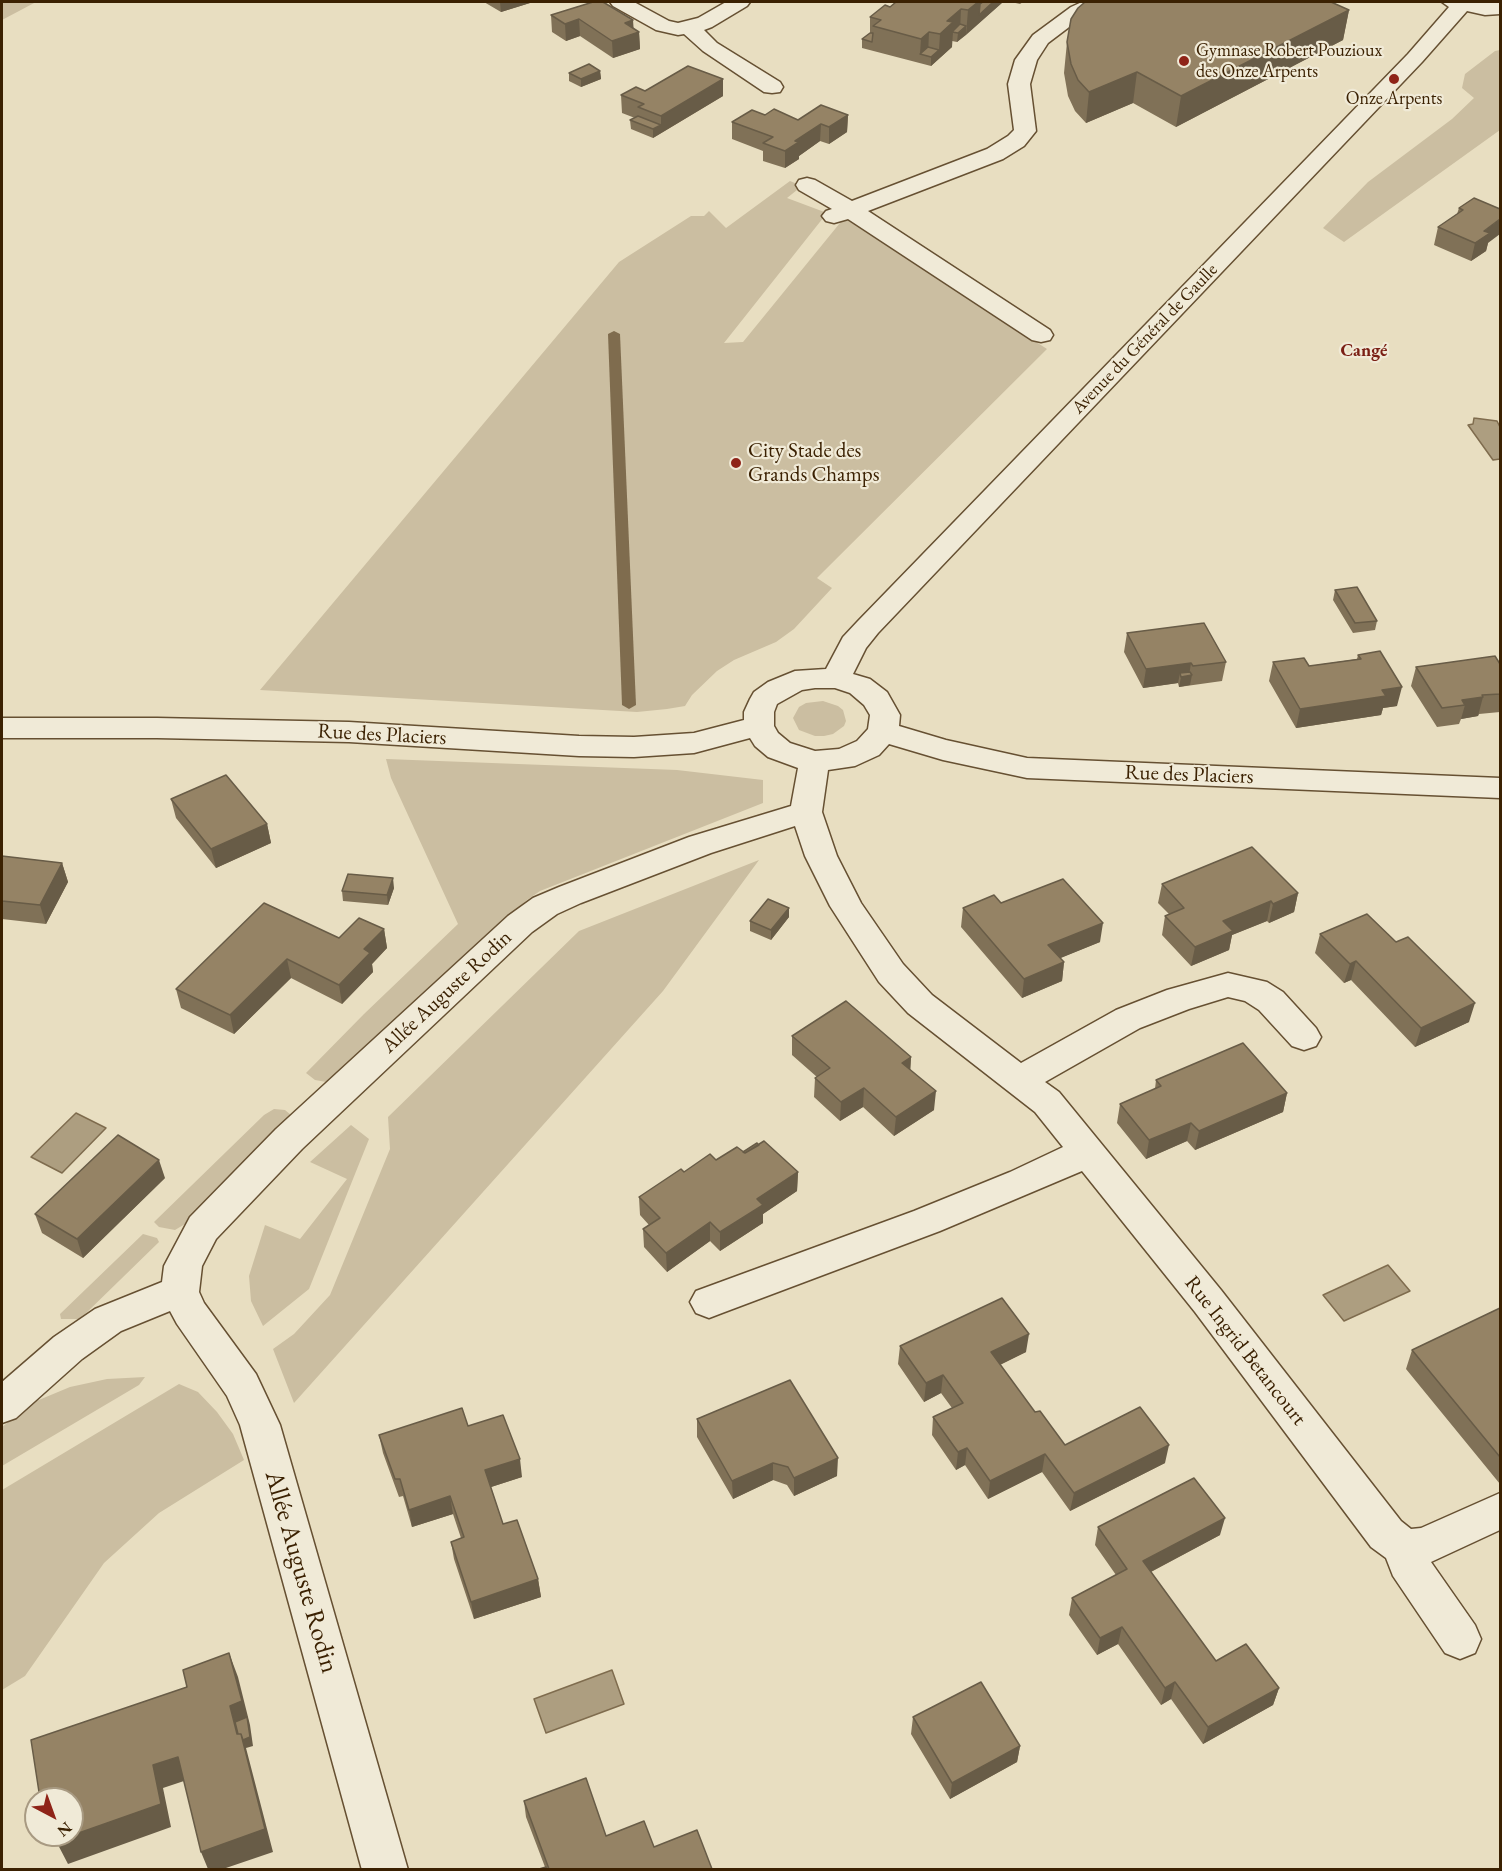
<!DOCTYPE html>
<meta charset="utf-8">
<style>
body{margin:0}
#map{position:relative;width:1502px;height:1871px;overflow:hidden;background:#e8dec1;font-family:"EB Garamond",serif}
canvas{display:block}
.frame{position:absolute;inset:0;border:3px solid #3b2102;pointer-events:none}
.north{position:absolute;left:24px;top:1787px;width:60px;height:60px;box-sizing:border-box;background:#f0ead7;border:2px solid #a89a82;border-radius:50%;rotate:139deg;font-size:16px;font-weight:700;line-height:24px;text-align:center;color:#3b2102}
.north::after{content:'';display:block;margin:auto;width:21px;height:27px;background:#8f2418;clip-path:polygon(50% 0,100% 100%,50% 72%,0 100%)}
</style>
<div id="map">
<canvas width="1502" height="1871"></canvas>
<div class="frame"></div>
<div class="north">N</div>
</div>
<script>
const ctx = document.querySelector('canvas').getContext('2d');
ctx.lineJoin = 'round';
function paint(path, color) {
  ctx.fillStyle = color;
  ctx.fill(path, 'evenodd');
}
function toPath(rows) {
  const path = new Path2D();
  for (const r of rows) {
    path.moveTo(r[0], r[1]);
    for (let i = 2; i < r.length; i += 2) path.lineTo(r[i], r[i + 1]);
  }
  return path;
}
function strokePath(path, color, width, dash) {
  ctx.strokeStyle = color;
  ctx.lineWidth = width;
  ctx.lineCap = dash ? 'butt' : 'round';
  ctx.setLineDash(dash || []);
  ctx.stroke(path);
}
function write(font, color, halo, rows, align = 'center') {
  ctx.font = font + ' "EB Garamond",serif';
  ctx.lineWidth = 4.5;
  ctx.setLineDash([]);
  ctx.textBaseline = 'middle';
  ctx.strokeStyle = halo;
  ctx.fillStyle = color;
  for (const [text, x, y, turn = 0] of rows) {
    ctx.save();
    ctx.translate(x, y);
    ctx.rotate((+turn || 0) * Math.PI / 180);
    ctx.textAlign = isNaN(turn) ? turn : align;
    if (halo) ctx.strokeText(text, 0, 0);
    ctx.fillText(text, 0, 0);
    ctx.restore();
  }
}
paint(toPath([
 [2,2,36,2,2,20],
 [1500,50,1500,130,1344,242,1323,228,1368,182,1452,119,1474,98,1462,88,1465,74,1495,51],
 [790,181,802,186,787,198,827,213,724,343,743,342,844,218,1047,349,817,578,832,588,794,629,776,642,734,660,717,671,692,695,685,706,667,709,637,712,260,690,619,262,691,216,704,216,709,211,726,228],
 [823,701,838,706,843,710,846,721,844,726,833,734,824,736,815,736,799,730,793,718,799,707,806,703],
 [386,759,677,770,763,780,763,803,540,891,527,900,332,1083,315,1080,306,1073,364,1014,458,924,391,778],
 [759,860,663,991,294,1403,273,1349,294,1334,330,1295,390,1149,388,1117,579,931],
 [274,1109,285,1110,291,1115,292,1121,185,1224,175,1230,159,1227,154,1222,264,1115],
 [351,1125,369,1139,309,1289,263,1326,251,1301,249,1276,265,1225,300,1239,347,1179,310,1162],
 [143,1234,157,1238,159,1242,80,1319,61,1319,60,1314],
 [145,1377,139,1385,2,1466,2,1427,34,1402,70,1387,107,1379],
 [179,1384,198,1392,217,1412,233,1434,244,1460,159,1513,104,1563,25,1676,2,1690,2,1490]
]), '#cbbea1');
const water = toPath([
 [1474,418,1497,421,1500,427,1500,459,1493,460,1468,425,1473,424,1474,418],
 [76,1113,106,1128,62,1173,31,1157,76,1113],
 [1388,1265,1410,1291,1344,1321,1323,1295,1388,1265],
 [612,1670,624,1704,546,1733,534,1699,612,1670]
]);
paint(water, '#ad9e80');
strokePath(water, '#7f6c4e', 1.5);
paint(toPath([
 [614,331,620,334,636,705,629,709,622,705,608,334,614,331]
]), '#7f6c4e');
const minor = toPath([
 [610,2,634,2,669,21,678,23,698,18,726,2,750,2,747,6,712,27,704,30,717,43,780,82,783,87,780,92,772,93,764,92,703,51,684,34,678,35,656,30,613,6,610,2],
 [1082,2,1108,2,1105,6,1085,15,1048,43,1037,60,1030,84,1036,131,1024,146,1003,159,868,211,1050,330,1053,335,1050,340,1041,342,1032,340,848,219,834,223,826,221,822,216,826,211,832,209,799,190,796,185,799,180,807,178,815,180,852,201,987,149,1008,136,1014,130,1008,84,1015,60,1033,35,1071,7,1082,2],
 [1442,2,1500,2,1500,14,1485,15,1467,11,1422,62,878,633,866,648,853,674,870,679,887,692,900,715,899,726,946,740,1027,758,1500,778,1500,798,1027,778,943,760,889,744,879,755,855,766,828,770,822,812,837,856,861,903,903,964,932,995,1021,1063,1116,1010,1167,990,1228,973,1267,982,1283,992,1316,1028,1321,1037,1316,1046,1304,1050,1292,1046,1259,1010,1245,1001,1228,997,1189,1009,1140,1028,1045,1082,1059,1092,1221,1290,1401,1521,1411,1529,1421,1528,1500,1493,1500,1530,1431,1562,1475,1625,1481,1639,1475,1653,1460,1659,1445,1653,1393,1576,1386,1558,1371,1547,1195,1312,1082,1171,940,1231,722,1313,709,1318,696,1313,690,1302,696,1291,914,1211,1010,1172,1063,1147,1035,1112,908,1013,879,982,830,906,805,856,795,826,711,853,581,903,557,914,532,932,302,1149,216,1239,202,1266,199,1292,204,1303,256,1374,280,1425,408,1870,362,1870,240,1425,227,1396,177,1324,170,1311,121,1331,82,1359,16,1418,2,1423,2,1382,54,1337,95,1309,162,1282,164,1266,190,1217,276,1129,508,916,533,898,559,887,689,837,791,806,798,768,768,757,755,746,750,738,694,753,634,757,579,756,349,742,157,738,2,738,2,718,157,718,349,722,579,736,634,737,694,733,744,720,744,712,750,699,754,692,768,682,795,671,826,669,843,637,858,621,1408,54,1449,7,1442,2],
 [815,688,835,688,850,693,864,705,870,715,868,729,857,741,839,749,815,751,790,743,778,733,774,726,774,712,777,704,802,690,815,688]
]);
strokePath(minor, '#665032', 3);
paint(minor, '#f0ead7');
paint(toPath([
 [484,2,530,2,530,3,501,12],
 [593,2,639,32,640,49,613,58,580,36,566,41,552,32,551,15],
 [896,2,1003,2,957,42,952,41,952,47,931,66,862,48,862,39,870,33,870,17,890,7],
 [1011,2,1023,2,1020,4],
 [1349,10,1343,40,1176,127,1133,103,1086,123,1075,111,1068,96,1064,73,1067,42],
 [600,71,601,79,581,87,569,81,569,73],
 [723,79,723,96,653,138,631,129,630,120,635,118,622,113,621,95,645,90],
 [765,115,798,120,848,115,847,132,829,144,820,141,799,156,799,159,785,168,763,161,763,151,732,139,732,122],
 [1474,198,1488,243,1486,251,1471,261,1434,245,1438,227,1457,214,1459,208],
 [1335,590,1377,621,1375,630,1353,633,1333,600],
 [1127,633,1226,662,1222,681,1179,687,1178,683,1143,688,1124,652],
 [1358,655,1397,706,1383,708,1381,715,1296,728,1269,681,1273,662,1309,666,1357,659],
 [1500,664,1500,712,1479,714,1478,716,1461,719,1459,724,1437,727,1411,686,1416,667],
 [171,799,267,824,271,843,216,868,176,818],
 [2,856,62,863,68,882,46,924,2,919],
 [1162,884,1298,893,1294,912,1269,923,1267,921,1232,935,1229,950,1191,966,1162,935,1165,916,1169,914,1158,903],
 [394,888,388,905,343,901,342,891],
 [1001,903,1100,942,1060,958,1064,962,1062,981,1022,998,961,927,963,908],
 [789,908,789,917,771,940,750,931,750,921],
 [384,929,387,948,372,964,373,972,342,1004,291,978,234,1034,181,1008,176,989,339,938],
 [1320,934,1469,1022,1415,1047,1351,980,1344,983,1315,953],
 [792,1036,911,1057,910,1070,934,1110,894,1136,863,1107,840,1121,814,1097,815,1078,817,1077,792,1055],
 [1156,1080,1287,1093,1283,1112,1195,1150,1187,1141,1146,1159,1117,1123,1120,1104,1155,1089],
 [743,1152,798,1172,797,1191,763,1214,763,1223,720,1251,710,1241,667,1272,644,1247,643,1229,649,1225,640,1215,639,1197,684,1172,716,1160],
 [165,1178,83,1258,42,1233,35,1214],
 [1500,1308,1500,1484,1406,1369,1412,1350],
 [900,1346,1026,1352,1000,1365,1035,1412,1065,1445,1165,1463,1070,1511,1042,1472,988,1499,965,1465,956,1470,932,1435,933,1417,952,1408,941,1393,924,1402,898,1364],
 [697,1419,837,1476,794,1496,787,1485,773,1480,733,1499,697,1437],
 [468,1426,522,1477,491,1487,503,1524,538,1579,541,1597,474,1619,454,1559,451,1542,461,1538,453,1514,412,1527,403,1496,399,1497,383,1453,379,1435],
 [1098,1527,1220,1535,1151,1572,1216,1661,1279,1688,1273,1705,1203,1744,1171,1699,1161,1705,1118,1644,1097,1655,1069,1615,1072,1598,1116,1575,1095,1545],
 [913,1717,1020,1746,1017,1762,950,1799,911,1734],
 [524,1801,606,1836,654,1847,712,1869,539,1869,545,1867,526,1817]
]), '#807157');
paint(toPath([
 [500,2,530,2,530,3,501,12],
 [971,2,1003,2,966,35,968,10],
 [961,9,960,32,966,26,966,35,957,42,958,33,953,32,952,47,931,66,931,57,939,50,940,34,947,21],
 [1349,10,1343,40,1176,127,1181,96],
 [579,19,580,36,566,41,565,24],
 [633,20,634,34,639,32,640,49,613,58,612,41,625,23],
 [929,32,928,56,920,54,921,39],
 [600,71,601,79,581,87,581,79],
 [1137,72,1133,103,1086,123,1089,92],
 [723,79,723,96,653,138,653,129,661,125,661,116],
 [848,115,847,132,829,144,829,127],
 [821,124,820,141,799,156,799,159,785,168,785,151,795,141],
 [1500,219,1500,234,1488,243,1486,251,1471,261,1475,243,1484,231],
 [1191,663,1189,676,1192,675,1190,685,1179,687,1181,677,1180,673,1178,683,1143,688,1146,669],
 [1402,687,1397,706,1383,708,1381,715,1296,728,1300,709,1382,690],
 [1483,697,1478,716,1461,719,1465,705,1462,700],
 [267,824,271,843,216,868,211,849],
 [62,863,68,882,46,924,40,905],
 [393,878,394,888,388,905,387,895],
 [1298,893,1294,912,1269,923,1273,904],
 [1271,901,1267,921,1232,935,1229,950,1191,966,1195,947,1223,921],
 [789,908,789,917,771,940,771,930],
 [1103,923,1100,942,1046,964,1048,945],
 [384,929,387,948,372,964,373,972,342,1004,339,985,364,949],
 [287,959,291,978,234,1034,230,1015],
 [1356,961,1351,980,1344,983,1350,964],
 [1064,962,1062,981,1022,998,1024,979],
 [1475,1003,1469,1022,1415,1047,1421,1028],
 [911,1057,910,1076,902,1063],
 [864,1088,863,1107,840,1121,841,1102],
 [936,1091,934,1110,894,1136,896,1117],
 [1287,1093,1283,1112,1195,1150,1199,1131],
 [1191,1123,1187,1141,1146,1159,1149,1140],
 [159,1160,165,1178,83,1258,77,1239],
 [798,1172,797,1191,763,1214,763,1223,720,1251,720,1232,757,1199],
 [710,1222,710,1241,667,1272,666,1253],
 [1029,1334,1026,1352,989,1370,991,1352],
 [943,1375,941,1393,924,1402,926,1383],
 [1169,1445,1165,1463,1070,1511,1074,1493],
 [967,1448,965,1465,956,1470,958,1452],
 [1045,1454,1042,1472,988,1499,990,1481],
 [838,1458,837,1476,794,1496,794,1478],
 [520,1459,522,1477,488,1488,485,1470],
 [773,1463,773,1480,733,1499,732,1481],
 [450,1496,453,1514,412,1527,409,1510],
 [1225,1518,1220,1535,1139,1578,1143,1561],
 [538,1579,541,1597,474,1619,471,1602],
 [1122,1627,1118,1644,1097,1655,1100,1638],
 [229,1653,238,1677,250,1725,253,1746,246,1748,273,1852,223,1869,208,1869,201,1852,237,1734,230,1706],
 [1175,1682,1171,1699,1161,1705,1165,1688],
 [1279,1688,1273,1705,1203,1744,1208,1727],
 [1020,1746,1017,1762,950,1799,952,1783],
 [178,1757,187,1780,163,1788,171,1827,68,1864,56,1841,153,1765],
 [47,1790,51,1799,42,1799,39,1792]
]), '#685c47');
const building = toPath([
 [593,2,603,2,633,20,625,23,639,32,612,41,579,19,565,24,551,15,593,2],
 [896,2,978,2,968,10,961,9,947,21,953,22,940,34,929,32,921,39,873,26,881,20,870,17,885,5,890,7,896,2],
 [983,2,993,2,979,15,980,4,983,2],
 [1085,2,1331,2,1349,10,1181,96,1137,72,1089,92,1078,80,1071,64,1067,42,1071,19,1078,8,1085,2],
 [960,24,966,26,958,33,952,32,960,24],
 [870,33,873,33,872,42,862,39,870,33],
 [928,47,939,50,931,57,920,54,928,47],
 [589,64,600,71,581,79,569,73,589,64],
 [688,66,723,79,661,116,638,107,644,104,621,95,636,87,645,91,688,66],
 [821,105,848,115,829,127,821,124,795,141,799,142,785,151,763,143,773,137,732,122,752,110,765,115,774,109,798,120,821,105],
 [638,116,661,125,653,129,630,120,638,116],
 [1474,198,1500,209,1500,219,1484,231,1490,233,1475,243,1438,227,1463,210,1459,208,1474,198],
 [1357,587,1377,621,1355,623,1335,590,1357,587],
 [1204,623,1226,662,1193,666,1191,663,1146,669,1127,633,1204,623],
 [1380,651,1402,687,1382,690,1386,696,1300,709,1273,662,1304,658,1309,666,1361,659,1358,655,1380,651],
 [1495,656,1500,664,1500,694,1482,695,1483,697,1462,700,1465,705,1442,708,1416,667,1495,656],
 [1190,672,1192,675,1181,677,1180,673,1190,672],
 [226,775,267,824,211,849,171,799,226,775],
 [1252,847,1298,893,1273,904,1271,901,1223,921,1233,931,1195,947,1165,916,1184,908,1162,884,1252,847],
 [2,856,62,863,40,905,2,901,2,856],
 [348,874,393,878,387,895,342,891,348,874],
 [1063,879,1103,923,1048,945,1064,962,1024,979,963,908,994,895,1001,903,1063,879],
 [768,899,789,908,771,930,750,921,768,899],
 [264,903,339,938,359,918,384,929,364,949,370,953,339,985,287,959,230,1015,176,989,264,903],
 [1367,914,1396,942,1408,937,1475,1003,1421,1028,1356,961,1350,964,1320,934,1367,914],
 [846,1001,911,1057,902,1063,936,1091,896,1117,864,1088,841,1102,815,1078,830,1068,792,1036,846,1001],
 [1243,1043,1287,1093,1199,1131,1191,1123,1149,1140,1120,1104,1161,1086,1156,1080,1243,1043],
 [118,1135,159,1160,77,1239,35,1214,118,1135],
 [764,1141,798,1172,757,1199,763,1205,720,1232,710,1222,666,1253,643,1229,660,1218,639,1197,681,1169,684,1172,710,1154,716,1160,737,1147,745,1153,764,1141],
 [757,1143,759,1145,745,1153,743,1152,757,1143],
 [1002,1298,1029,1334,991,1352,1035,1412,1040,1411,1065,1445,1140,1407,1169,1445,1074,1493,1045,1454,990,1481,967,1448,958,1452,933,1417,963,1403,943,1375,926,1383,900,1346,1002,1298],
 [1500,1308,1500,1457,1412,1350,1500,1308],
 [790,1380,838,1458,794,1478,788,1467,773,1463,732,1481,697,1419,790,1380],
 [462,1408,468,1426,503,1415,520,1459,485,1470,503,1524,517,1520,538,1579,471,1602,451,1542,464,1537,450,1496,409,1510,400,1479,395,1479,379,1435,462,1408],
 [1194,1478,1225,1518,1143,1561,1216,1661,1246,1644,1279,1688,1208,1727,1175,1682,1165,1688,1122,1627,1100,1638,1072,1598,1127,1569,1098,1527,1194,1478],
 [229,1653,242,1701,230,1706,237,1734,241,1734,265,1829,201,1852,178,1757,153,1765,161,1804,56,1841,55,1835,72,1835,72,1799,48,1799,47,1790,39,1792,31,1740,187,1687,183,1670,229,1653],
 [981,1682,1020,1746,952,1783,913,1717,981,1682],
 [247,1717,250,1737,243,1740,241,1734,238,1734,235,1722,247,1717],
 [586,1778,606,1836,644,1821,654,1847,697,1830,712,1869,549,1869,524,1801,586,1778],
 [546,1867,547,1869,539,1869,546,1867]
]);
paint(building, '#958365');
strokePath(building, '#685c47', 1.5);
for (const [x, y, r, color] of [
 [1184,61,6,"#8f2418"],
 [1394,79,6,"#8f2418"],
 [736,463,6,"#8f2418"]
]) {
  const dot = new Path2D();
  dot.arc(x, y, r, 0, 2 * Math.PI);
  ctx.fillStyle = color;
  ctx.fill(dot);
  strokePath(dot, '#f0ead7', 2);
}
write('18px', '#3b2102', '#f0ead7', [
 ["Gymnase Robert Pouzioux",1196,51],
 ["des Onze Arpents",1196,72],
 ["Onze Arpents",1394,99,"center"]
], 'left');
write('18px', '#3b2102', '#f0ead7', [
 ["Avenue du Général de Gaulle",1145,339,-46]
]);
write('bold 18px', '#7a1f14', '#f0ead7', [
 ["Cangé",1364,351]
]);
write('21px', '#3b2102', '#f0ead7', [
 ["City Stade des",748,451],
 ["Grands Champs",748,475]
], 'left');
write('21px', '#3b2102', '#f0ead7', [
 ["Rue des Placiers",382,735,3],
 ["Rue des Placiers",1189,775,2],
 ["Allée Auguste Rodin",447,992,-43],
 ["Rue Ingrid Betancourt",1245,1351,52]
]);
write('26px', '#3b2102', '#f0ead7', [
 ["Allée Auguste Rodin",301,1572,74]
]);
</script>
